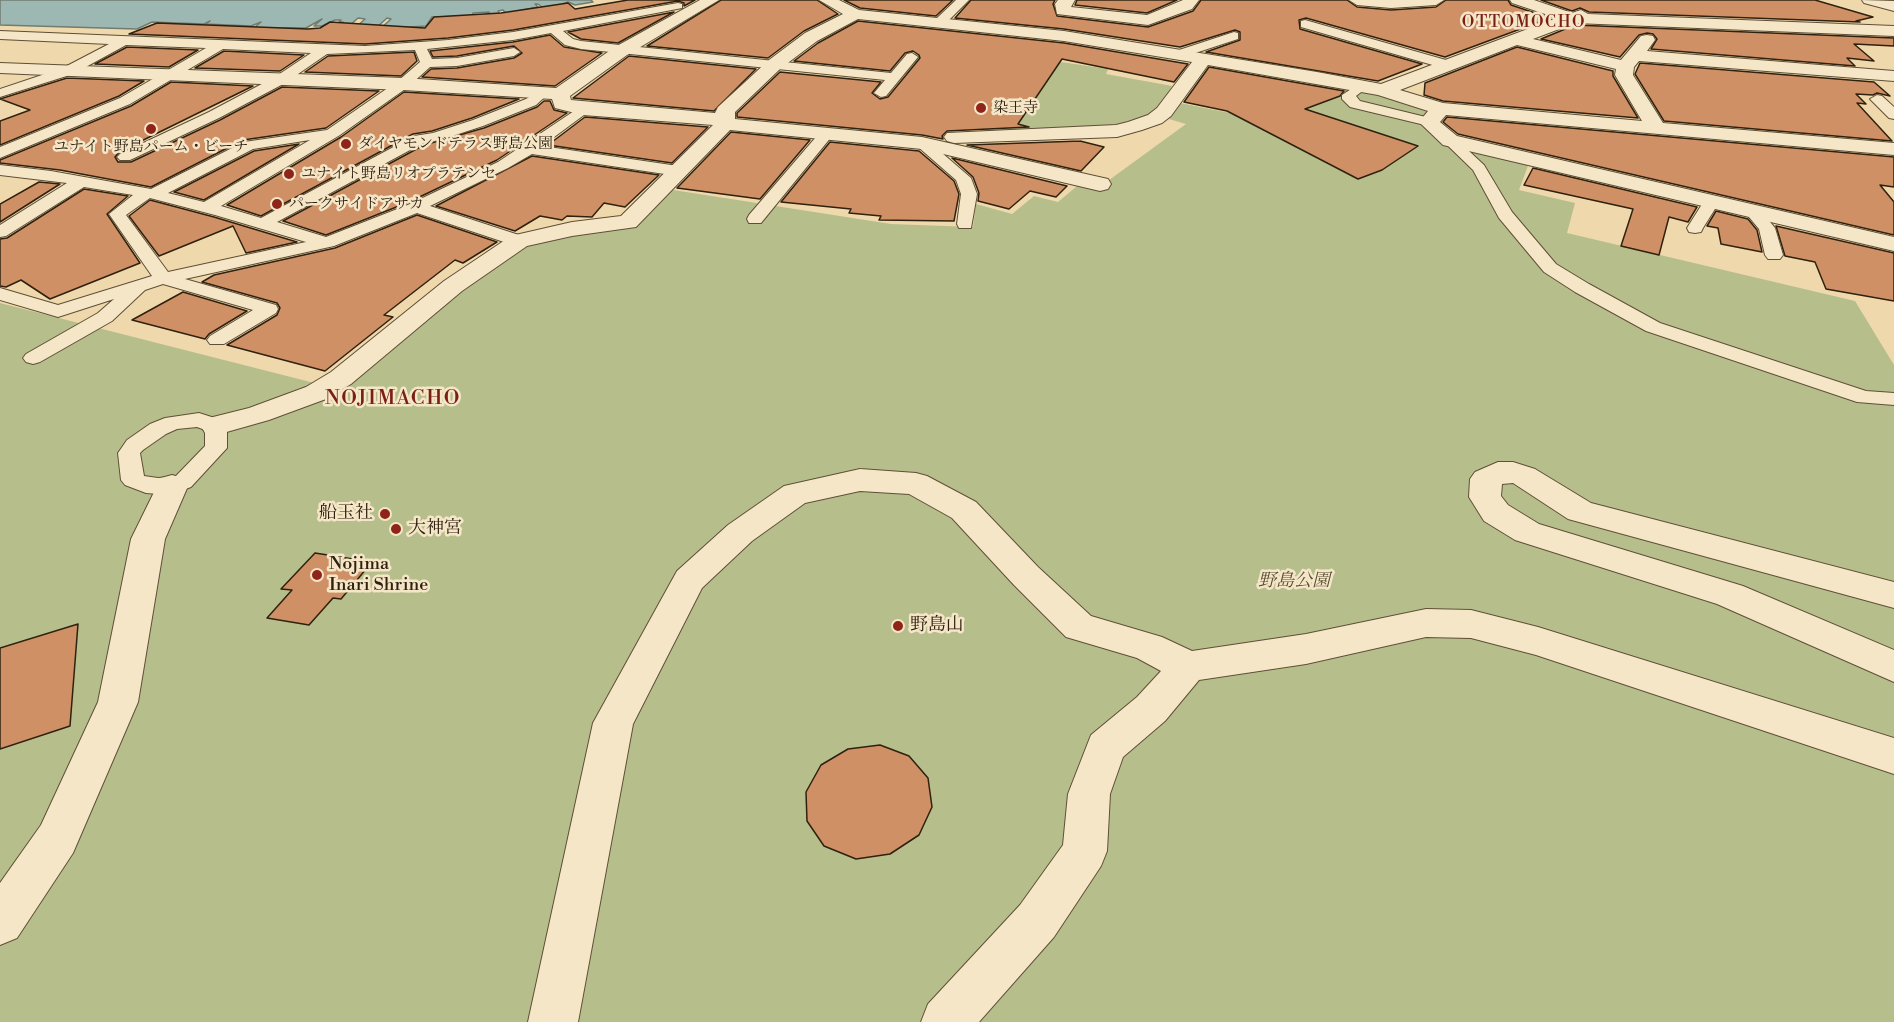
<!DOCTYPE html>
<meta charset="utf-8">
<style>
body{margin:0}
canvas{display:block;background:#efd8ab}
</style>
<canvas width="1894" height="1022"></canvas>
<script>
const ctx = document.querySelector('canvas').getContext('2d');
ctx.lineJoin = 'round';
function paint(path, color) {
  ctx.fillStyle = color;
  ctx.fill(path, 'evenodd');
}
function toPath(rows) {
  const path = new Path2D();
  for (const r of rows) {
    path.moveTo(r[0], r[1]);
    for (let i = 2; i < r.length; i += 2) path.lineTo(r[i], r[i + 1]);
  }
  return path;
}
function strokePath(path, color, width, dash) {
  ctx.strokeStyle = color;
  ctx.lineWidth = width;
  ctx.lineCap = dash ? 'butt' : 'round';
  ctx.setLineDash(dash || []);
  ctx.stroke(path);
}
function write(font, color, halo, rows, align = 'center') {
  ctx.font = font + ' "Libre Bodoni","Noto Serif JP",serif';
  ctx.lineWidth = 5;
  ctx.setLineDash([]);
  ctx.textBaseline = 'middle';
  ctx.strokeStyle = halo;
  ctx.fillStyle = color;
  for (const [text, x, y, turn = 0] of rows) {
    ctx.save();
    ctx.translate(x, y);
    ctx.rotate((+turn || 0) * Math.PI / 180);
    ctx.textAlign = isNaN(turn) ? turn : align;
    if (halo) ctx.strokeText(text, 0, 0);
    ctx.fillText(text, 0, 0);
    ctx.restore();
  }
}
paint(toPath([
 [918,50,994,54,1068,63,1108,69,1106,74,1172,86,1156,114,1119,127,979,132,994,112,943,79,902,73],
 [1317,80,1379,93,1428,110,1420,119,1448,144,1529,163,1519,190,1575,203,1567,233,1855,301,1894,365,1894,1022,0,1022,0,303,338,389,522,245,571,231,627,226,667,189,891,224,973,227,976,204,1012,214,1034,196,1058,202,1083,181,1105,183,1186,124,1169,119,1180,103,1245,116,1289,107]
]), '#b6bf8c');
const water = toPath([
 [0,0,591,0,593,2,575,5,568,2,546,10,538,4,535,4,538,7,522,10,508,16,503,10,498,11,502,17,490,15,489,12,473,13,473,16,432,17,426,26,380,29,391,19,387,18,375,29,354,29,365,19,358,18,346,29,343,22,339,22,341,20,335,20,322,26,314,26,322,19,306,28,254,28,261,22,251,26,206,24,210,21,204,24,152,22,137,29,0,25,0,0]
]);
paint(water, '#9db8b3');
strokePath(water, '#717c71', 1.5);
const building = toPath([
 [628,0,695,0,684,6,684,3,678,1,513,30,448,38,365,44,129,34,157,23,308,29,320,28,330,22,425,28,434,17,501,13,568,3,575,9,628,0],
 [721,0,817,0,838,14,804,31,768,58,647,46,721,0],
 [844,0,953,0,936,16,860,8,844,0],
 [971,0,1055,0,1053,4,1057,16,1148,27,1193,11,1201,0,1347,0,1357,7,1391,10,1436,7,1446,0,1508,0,1511,5,1550,18,1445,57,1306,18,1299,20,1300,29,1422,64,1378,81,1206,52,1240,40,1240,32,1235,30,1180,47,1064,29,955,18,971,0],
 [1077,0,1177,0,1147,13,1075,5,1077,0],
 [1541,0,1815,0,1873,17,1856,21,1860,22,1589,12,1580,8,1572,11,1541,0],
 [674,12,618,43,581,39,568,32,674,12],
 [858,21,1064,43,1188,64,1174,82,1062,59,1018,124,1029,127,947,131,942,136,943,139,922,135,737,117,737,113,780,72,881,82,872,93,880,99,888,97,920,58,919,55,913,51,905,53,890,71,794,61,818,43,858,21],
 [1575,25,1894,38,1894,46,1854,44,1874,61,1847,58,1855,66,1651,49,1657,39,1653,34,1647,33,1639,35,1620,57,1541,39,1575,25],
 [550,35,564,47,602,53,555,86,422,77,431,69,457,68,514,58,522,53,514,46,457,56,433,57,430,51,513,42,550,35],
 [127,47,198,50,169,67,95,64,127,47],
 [1517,47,1613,71,1613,76,1638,118,1443,101,1424,95,1425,83,1517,47],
 [224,51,304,55,280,71,195,68,224,51],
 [414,52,417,61,401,76,305,72,328,56,414,52],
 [629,56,756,69,714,111,573,98,629,56],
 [1640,63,1874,82,1890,96,1877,93,1873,95,1856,94,1866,104,1857,103,1892,141,1664,121,1635,74,1640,63],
 [1209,67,1344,91,1340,96,1305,109,1418,146,1382,170,1358,179,1227,111,1184,102,1209,67],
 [67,78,144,81,119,96,0,145,0,121,30,110,0,99,67,78],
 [171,82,253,86,119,152,115,157,118,162,131,162,220,120,282,87,379,91,326,128,243,140,151,187,60,170,0,163,0,160,131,106,171,82],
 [404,92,519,99,472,118,432,131,413,134,261,216,227,205,341,137,404,92],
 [544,101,550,101,554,110,567,113,497,160,409,202,326,235,283,221,424,145,484,128,537,107,544,101],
 [585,117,708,127,672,163,548,145,585,117],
 [1447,117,1894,157,1894,187,1880,185,1894,202,1894,235,1458,134,1443,122,1447,117],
 [731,132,810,140,760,199,677,188,731,132],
 [1080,141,1104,147,1081,171,967,145,1080,141],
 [830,142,919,151,954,181,959,194,954,221,879,220,881,216,849,213,851,209,781,202,830,142],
 [299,144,204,200,174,192,254,151,299,144],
 [532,156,659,175,625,207,604,203,592,217,567,216,562,220,540,216,515,231,436,206,532,156],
 [952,158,1067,186,1056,197,1030,191,1009,209,978,201,979,193,973,177,952,158],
 [1533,168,1697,207,1688,222,1669,217,1659,255,1621,246,1633,209,1524,185,1533,168],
 [39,182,60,184,0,222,0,204,39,182],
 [84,189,128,196,107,214,140,263,50,299,21,280,6,287,0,286,0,239,7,238,84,189],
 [150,200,214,217,297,242,246,253,233,226,159,256,129,216,150,200],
 [1716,211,1748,219,1757,230,1762,252,1721,244,1718,228,1707,226,1716,211],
 [417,215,497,242,463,263,455,260,384,315,393,317,325,371,227,345,277,315,280,308,277,303,202,282,214,275,335,248,417,215],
 [1776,226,1894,253,1894,301,1826,289,1815,262,1785,256,1776,226],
 [183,292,247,311,209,334,205,339,132,320,183,292],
 [315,553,372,562,341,599,333,598,309,625,267,618,292,590,281,589,315,553],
 [78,624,70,726,0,749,0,648,78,624],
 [880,745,909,756,928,778,932,807,919,835,890,854,856,859,824,846,807,821,806,792,821,765,848,749,880,745]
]);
paint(building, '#d09065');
strokePath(building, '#2f210f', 1.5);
const service = toPath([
 [956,0,969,0,944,25,936,25,936,19,956,0],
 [678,3,682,4,682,8,563,31,573,39,581,41,891,73,907,54,912,53,918,57,886,96,881,97,874,93,885,80,581,49,565,45,551,33,513,40,427,49,432,59,457,58,514,48,520,52,514,56,457,66,430,67,408,87,340,135,221,206,261,218,414,136,433,133,473,120,526,99,542,89,549,93,536,105,483,126,440,140,423,143,277,222,326,237,410,204,498,162,583,105,590,109,588,112,542,146,678,166,686,171,678,176,532,154,508,168,430,206,525,237,528,241,525,245,513,245,417,213,334,246,185,279,276,305,278,309,276,313,224,344,210,344,207,340,210,336,253,310,163,284,145,290,112,321,40,362,33,364,26,362,23,358,26,354,98,313,114,299,58,317,0,300,0,288,58,305,152,276,109,214,133,195,84,187,6,236,0,237,0,225,67,183,0,175,0,165,51,171,151,189,244,142,327,130,398,81,420,62,415,50,327,54,285,83,219,118,130,160,120,160,117,157,120,154,209,112,275,77,311,53,223,49,130,104,0,158,0,147,120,98,206,48,126,45,73,74,0,97,0,89,63,68,109,44,0,39,0,31,365,46,448,40,513,32,678,3],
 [310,140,204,202,168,193,253,149,310,140],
 [150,198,215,215,306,242,168,272,126,215,150,198],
 [1305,20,1453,62,1454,65,1453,68,1443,68,1301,27,1301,21,1305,20],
 [1234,32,1238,33,1238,39,1180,58,1174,54,1176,51,1234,32],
 [1362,82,1369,86,1356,96,1360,101,1434,119,1436,122,1429,126,1350,107,1342,99,1342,95,1362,82],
 [1877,95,1882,96,1894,107,1894,119,1889,118,1870,99,1877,95],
 [827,129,834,133,832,136,761,223,749,223,747,219,749,215,822,130,827,129],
 [1450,137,1455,138,1484,165,1512,212,1556,264,1589,284,1660,323,1866,391,1894,393,1894,405,1857,402,1646,331,1575,292,1544,272,1499,218,1473,170,1443,141,1450,137],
 [922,139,927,140,971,178,977,194,971,228,959,228,957,224,961,194,956,180,917,146,915,143,922,139],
 [1712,196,1720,201,1703,228,1701,232,1695,233,1689,232,1687,228,1704,201,1712,196],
 [1752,206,1758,207,1775,228,1783,255,1780,259,1768,259,1765,255,1759,229,1744,211,1752,206],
 [199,413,224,421,227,426,227,448,191,487,172,494,158,494,146,493,125,485,121,480,118,453,127,440,150,424,165,418,199,413],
 [197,427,205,430,205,446,175,477,158,478,144,476,140,453,143,450,166,434,177,429,197,427]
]);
const pedestrian = toPath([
 [1498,462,1513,462,1535,469,1591,503,1894,582,1894,608,1568,519,1513,483,1502,484,1501,496,1508,505,1539,524,1743,586,1894,650,1894,682,1717,604,1515,540,1484,521,1469,497,1470,479,1475,472,1498,462],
 [860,469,916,473,927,476,976,502,1038,567,1091,616,1162,637,1192,651,1306,634,1426,609,1471,610,1538,627,1894,738,1894,774,1536,655,1471,638,1426,637,1306,664,1199,680,1165,721,1123,757,1110,794,1107,851,1101,866,1054,937,979,1022,921,1022,928,1004,1020,905,1063,845,1068,794,1091,735,1137,697,1161,671,1137,658,1066,637,1014,585,952,518,909,494,860,491,805,503,752,541,702,588,633,724,578,1022,528,1022,593,723,677,571,728,525,784,486,860,469],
 [172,475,183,478,188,486,165,539,138,702,73,853,17,938,0,945,0,883,41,825,98,702,131,539,161,478,172,475]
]);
const minor = toPath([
 [700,0,719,0,627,55,570,96,571,100,715,113,718,107,769,60,805,33,843,14,819,0,839,0,859,10,1064,31,1317,72,1381,84,1557,18,1512,3,1510,0,1534,0,1572,13,1581,10,1588,14,1894,26,1894,36,1575,23,1533,39,1621,60,1641,36,1647,35,1653,36,1655,40,1647,51,1894,71,1894,81,1639,61,1634,67,1633,75,1663,123,1894,143,1894,155,1446,115,1440,122,1457,136,1894,237,1894,251,1443,145,1419,122,1428,111,1378,95,1208,65,1171,116,1162,123,1142,130,1117,137,954,143,947,141,944,137,947,133,1116,125,1128,122,1148,115,1157,108,1192,62,1064,41,858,19,817,41,781,68,735,112,735,119,922,137,1108,179,1111,184,1108,189,1100,191,922,149,730,130,636,227,572,236,527,246,462,291,351,384,326,399,269,420,216,435,205,433,201,426,205,419,249,408,306,387,331,372,444,281,511,236,572,222,621,216,713,125,583,115,555,108,552,99,403,90,0,73,0,63,403,78,556,88,615,47,700,0],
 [1517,45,1616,69,1615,75,1642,121,1443,103,1400,90,1517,45],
 [1058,0,1075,0,1071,7,1147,15,1183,0,1199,0,1192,9,1148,25,1057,14,1055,4,1058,0],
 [1349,0,1444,0,1436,5,1391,8,1357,5,1349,0],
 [1862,0,1894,1,1894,11,1864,3,1862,0]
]);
strokePath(service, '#5f4f36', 2);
strokePath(pedestrian, '#5f4f36', 2);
strokePath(minor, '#5f4f36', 2);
paint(service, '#f5e6c8');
paint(pedestrian, '#f5e6c8');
paint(minor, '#f5e6c8');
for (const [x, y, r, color] of [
 [981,108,6,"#8f2418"],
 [151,129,6,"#8f2418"],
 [346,144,6,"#8f2418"],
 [289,174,6,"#8f2418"],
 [277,204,6,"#8f2418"],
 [385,514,6,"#8f2418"],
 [396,529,6,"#8f2418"],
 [317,575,6,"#8f2418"],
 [898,626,6,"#8f2418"]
]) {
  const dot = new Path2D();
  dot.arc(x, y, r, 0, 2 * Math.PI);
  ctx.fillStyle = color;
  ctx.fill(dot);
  strokePath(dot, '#f5e6c8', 2);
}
write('15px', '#2f210f', '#f5e6c8', [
 ["染王寺",993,108],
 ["ダイヤモンドテラス野島公園",358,144],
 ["ユナイト野島パーム・ビーチ",151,147,"center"],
 ["ユナイト野島リオプラテンセ",301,174],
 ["パークサイドアサカ",289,204]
], 'left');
ctx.letterSpacing = '1.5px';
write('16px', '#7a1f14', '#f5e6c8', [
 ["OTTOMOCHO",1524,23]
]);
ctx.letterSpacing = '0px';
write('18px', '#2f210f', '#f5e6c8', [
 ["船玉社",373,514,"right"],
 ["大神宮",408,529],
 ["Nojima",329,565],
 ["Inari Shrine",329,586],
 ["野島山",910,626]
], 'left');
write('italic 18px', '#585034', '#f5e6c8', [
 ["野島公園",1294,582]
]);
ctx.letterSpacing = '1.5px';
write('20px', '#7a1f14', '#f5e6c8', [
 ["NOJIMACHO",393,399]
]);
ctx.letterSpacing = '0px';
</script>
